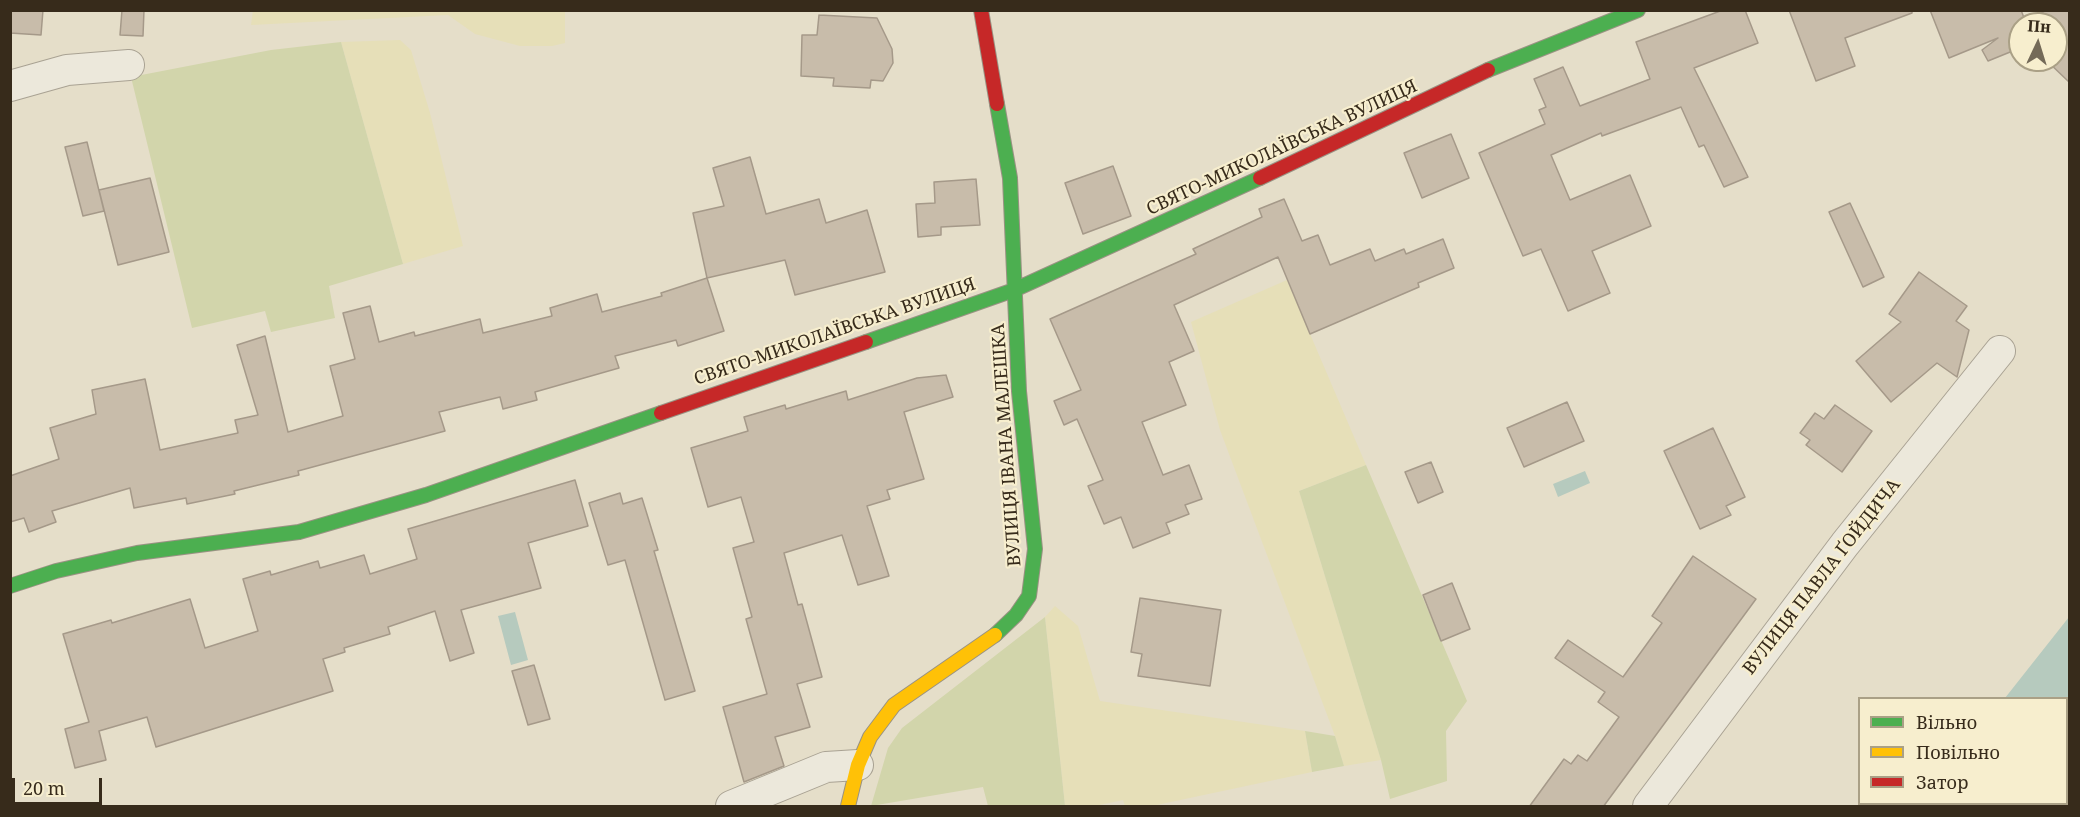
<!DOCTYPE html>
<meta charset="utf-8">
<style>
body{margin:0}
#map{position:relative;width:2080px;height:817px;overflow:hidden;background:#e5dec9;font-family:"Noto Serif",serif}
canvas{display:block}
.frame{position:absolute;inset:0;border:12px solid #372b1b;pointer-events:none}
.legend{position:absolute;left:1858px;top:697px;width:210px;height:108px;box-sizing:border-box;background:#f7eece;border:2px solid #aaa086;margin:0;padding:8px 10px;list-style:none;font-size:18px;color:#372b1b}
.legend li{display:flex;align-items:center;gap:12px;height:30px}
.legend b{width:30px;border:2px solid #aaa086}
.north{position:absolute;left:2008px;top:12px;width:60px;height:60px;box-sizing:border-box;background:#f7eece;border:2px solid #aaa086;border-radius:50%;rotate:4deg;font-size:16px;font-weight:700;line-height:24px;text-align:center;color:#372b1b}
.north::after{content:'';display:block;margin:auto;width:21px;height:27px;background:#746a58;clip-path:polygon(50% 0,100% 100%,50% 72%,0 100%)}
.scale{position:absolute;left:12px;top:778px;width:90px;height:27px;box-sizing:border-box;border:3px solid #372b1b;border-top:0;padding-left:8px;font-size:18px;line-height:21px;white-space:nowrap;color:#372b1b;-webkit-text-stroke:4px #f7eece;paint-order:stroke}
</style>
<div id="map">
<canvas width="2080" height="817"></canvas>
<div class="frame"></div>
<ul class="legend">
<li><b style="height:8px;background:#4caf50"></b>Вільно</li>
<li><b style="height:8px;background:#ffc107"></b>Повільно</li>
<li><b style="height:8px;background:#c62828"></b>Затор</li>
</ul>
<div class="north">Пн</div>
<div class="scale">20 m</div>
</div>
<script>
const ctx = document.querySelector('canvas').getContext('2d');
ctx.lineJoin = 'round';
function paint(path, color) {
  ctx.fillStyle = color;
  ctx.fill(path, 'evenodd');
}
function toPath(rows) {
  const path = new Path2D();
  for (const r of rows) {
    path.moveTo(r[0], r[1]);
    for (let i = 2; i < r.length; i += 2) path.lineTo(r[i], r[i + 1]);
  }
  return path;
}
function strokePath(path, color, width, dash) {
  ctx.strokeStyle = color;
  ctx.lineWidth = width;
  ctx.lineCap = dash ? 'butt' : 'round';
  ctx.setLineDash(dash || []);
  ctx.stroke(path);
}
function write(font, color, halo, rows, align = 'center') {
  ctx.font = font + ' "Noto Serif",serif';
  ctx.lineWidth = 4.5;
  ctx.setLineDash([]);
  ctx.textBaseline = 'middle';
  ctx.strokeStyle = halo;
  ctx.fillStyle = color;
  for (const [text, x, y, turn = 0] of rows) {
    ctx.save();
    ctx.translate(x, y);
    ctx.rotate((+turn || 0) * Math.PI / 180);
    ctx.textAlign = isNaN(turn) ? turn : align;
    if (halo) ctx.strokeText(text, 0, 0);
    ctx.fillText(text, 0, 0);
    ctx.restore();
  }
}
paint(toPath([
 [253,10,565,11,565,43,552,46,520,46,475,34,448,15,251,25],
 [400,40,411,50,430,113,463,246,403,264,341,42],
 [1287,280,1366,465,1299,491,1381,760,1344,766,1335,736,1220,430,1191,322],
 [1055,606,1078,626,1100,701,1305,731,1312,772,1152,806,1125,806,1123,800,1095,806,1065,806,1045,617]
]), '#e6dfb8');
paint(toPath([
 [341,42,403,264,329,286,335,318,271,332,265,311,192,328,131,77,271,50],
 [1366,465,1467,701,1446,731,1447,781,1390,799,1381,760,1299,491],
 [1045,617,1065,806,988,806,983,787,871,806,888,748,902,728],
 [1305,731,1335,736,1344,766,1312,772]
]), '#d2d5ab');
paint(toPath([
 [1585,471,1590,483,1558,497,1553,484],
 [515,612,528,660,511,665,498,616],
 [2069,617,2069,806,1919,806,1922,804,2066,804,2066,698,2005,698]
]), '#b6cabe');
const building = toPath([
 [10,10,43,10,41,35,10,33,10,10],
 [122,10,144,10,143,36,120,35,122,10],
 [1723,10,1745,10,1758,43,1694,68,1748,177,1724,187,1704,145,1699,147,1681,107,1602,136,1601,133,1551,155,1570,200,1630,175,1651,226,1592,251,1610,293,1568,311,1541,249,1523,256,1479,153,1545,124,1539,110,1546,107,1534,79,1563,67,1580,106,1650,79,1636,42,1723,10],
 [1789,10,1912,10,1912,13,1845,38,1855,66,1816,81,1789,10],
 [1930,10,2021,10,2026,23,2046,10,2070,10,2070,83,2046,60,2056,60,2056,24,2020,24,2020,48,1988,61,1982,50,1998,38,1949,58,1930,10],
 [819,15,877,18,892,49,893,63,883,81,871,80,870,88,833,86,834,78,801,76,802,35,817,35,819,15],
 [1451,134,1469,178,1422,198,1404,153,1451,134],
 [87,142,104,211,83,216,65,147,87,142],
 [750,157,766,214,819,199,826,223,867,210,885,272,795,295,785,260,707,278,693,213,724,206,713,168,750,157],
 [1113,166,1131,216,1083,234,1065,183,1113,166],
 [150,178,169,252,118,265,99,190,150,178],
 [976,179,980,225,941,227,941,235,918,237,916,204,935,203,934,182,976,179],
 [1284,199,1302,241,1318,235,1330,265,1370,249,1375,261,1404,249,1406,254,1443,239,1454,268,1418,283,1419,287,1310,334,1278,257,1174,305,1194,351,1169,362,1186,405,1142,422,1163,475,1189,465,1202,499,1185,505,1189,514,1166,523,1170,533,1133,548,1121,517,1104,524,1088,486,1103,480,1077,419,1064,425,1054,401,1081,390,1050,319,1196,254,1193,249,1262,217,1259,209,1284,199],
 [1850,203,1884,277,1863,287,1829,212,1850,203],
 [1919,272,1967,306,1956,321,1969,330,1957,377,1937,363,1891,402,1856,361,1901,322,1889,314,1919,272],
 [707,278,724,331,678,346,676,340,615,356,619,368,535,392,537,400,503,409,500,397,439,412,445,431,298,471,299,475,234,491,235,494,187,504,186,498,134,508,130,488,52,511,56,522,29,532,24,518,10,522,10,476,59,459,50,428,96,414,92,390,145,379,160,450,238,433,235,420,258,415,237,345,265,336,288,432,343,416,330,366,355,359,343,313,370,306,379,342,414,332,415,336,480,319,483,333,552,316,550,308,597,294,602,312,662,296,661,293,707,278],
 [946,375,953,397,904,412,924,479,887,490,890,499,867,506,889,576,858,585,842,535,784,553,798,605,802,604,822,677,797,684,810,727,775,737,784,766,744,782,723,707,767,694,746,619,752,617,733,548,754,542,741,497,708,507,691,448,748,431,744,417,785,405,786,409,846,391,848,400,917,378,946,375],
 [1567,402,1584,441,1524,467,1507,428,1567,402],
 [1835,405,1872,431,1842,472,1806,445,1810,440,1800,433,1815,413,1824,419,1835,405],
 [1713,428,1745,497,1726,506,1731,515,1700,529,1664,451,1713,428],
 [1431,462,1443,492,1418,503,1405,472,1431,462],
 [575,480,588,526,528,543,541,588,461,610,474,653,450,661,435,611,388,627,390,634,344,648,345,652,323,659,333,691,156,747,147,717,99,731,106,760,75,768,65,729,89,722,63,634,111,620,112,623,190,599,205,648,258,631,243,579,270,571,271,575,318,561,320,568,364,555,370,574,417,559,408,529,575,480],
 [620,493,623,504,642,498,658,550,654,551,695,691,665,700,625,560,608,565,589,503,620,493],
 [1693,556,1756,599,1603,807,1529,807,1564,759,1571,764,1578,755,1587,761,1619,717,1598,702,1605,692,1555,658,1568,640,1623,677,1662,623,1652,616,1693,556],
 [1452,583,1470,629,1441,641,1423,595,1452,583],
 [1140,598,1221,610,1210,686,1138,676,1142,654,1131,652,1140,598],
 [534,665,550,719,528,725,512,671,534,665]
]);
paint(building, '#c8bcaa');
strokePath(building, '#a59989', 1.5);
const street = toPath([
 [10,86,67,70,129,65],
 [731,806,826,767,858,765],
 [1648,806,1845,544,2000,351]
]);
const fast = toPath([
 [1488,70,1638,10],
 [866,342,1014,290,1260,178],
 [10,586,56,571,137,553,299,532,426,495,661,413],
 [995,635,1016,615,1029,596,1035,549,1019,391,1010,178,997,104]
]);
const slow = toPath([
 [848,806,858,765,870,737,894,705,995,635]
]);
const jam = toPath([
 [981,10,997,104],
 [1260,178,1488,70],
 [661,413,866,342]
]);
strokePath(street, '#a9a293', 32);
strokePath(fast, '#999283', 16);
strokePath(slow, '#999283', 16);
strokePath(jam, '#999283', 16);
strokePath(street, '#ece8db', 30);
strokePath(fast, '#4caf50', 14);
strokePath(slow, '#ffc107', 14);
strokePath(jam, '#c62828', 14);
write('18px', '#372b1b', '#f7eece', [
 ["СВЯТО-МИКОЛАЇВСЬКА ВУЛИЦЯ",1282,148,-25],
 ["СВЯТО-МИКОЛАЇВСЬКА ВУЛИЦЯ",835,332,-19],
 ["ВУЛИЦЯ ІВАНА МАЛЕШКА",1007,445,-94],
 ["ВУЛИЦЯ ПАВЛА ҐОЙДИЧА",1822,577,-52]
]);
</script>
